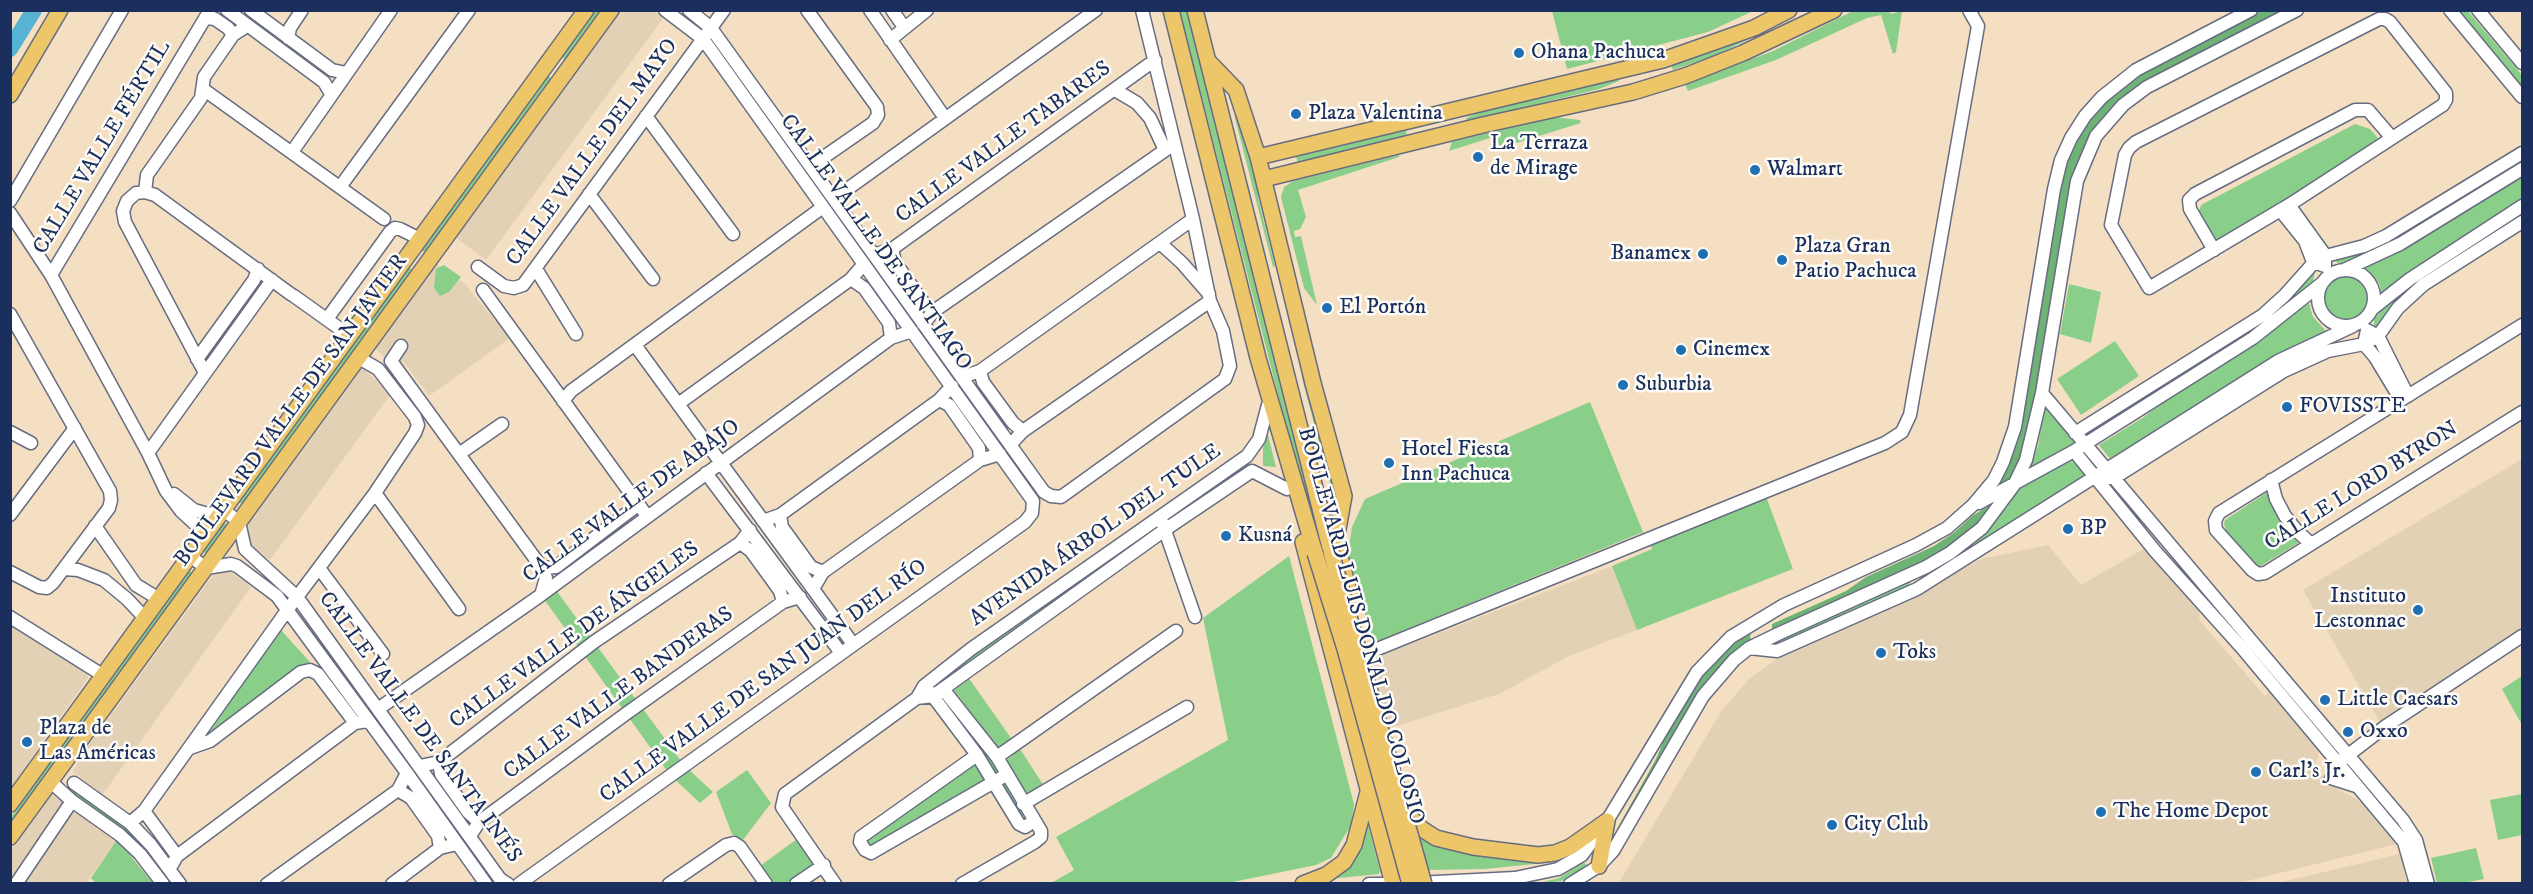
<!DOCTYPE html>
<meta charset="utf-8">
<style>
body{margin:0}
#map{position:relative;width:2533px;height:894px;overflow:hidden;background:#f5dfc3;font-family:"IM FELL DW Pica",serif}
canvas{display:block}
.frame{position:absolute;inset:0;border:12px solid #1b2f5e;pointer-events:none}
</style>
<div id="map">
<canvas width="2533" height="894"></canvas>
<div class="frame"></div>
</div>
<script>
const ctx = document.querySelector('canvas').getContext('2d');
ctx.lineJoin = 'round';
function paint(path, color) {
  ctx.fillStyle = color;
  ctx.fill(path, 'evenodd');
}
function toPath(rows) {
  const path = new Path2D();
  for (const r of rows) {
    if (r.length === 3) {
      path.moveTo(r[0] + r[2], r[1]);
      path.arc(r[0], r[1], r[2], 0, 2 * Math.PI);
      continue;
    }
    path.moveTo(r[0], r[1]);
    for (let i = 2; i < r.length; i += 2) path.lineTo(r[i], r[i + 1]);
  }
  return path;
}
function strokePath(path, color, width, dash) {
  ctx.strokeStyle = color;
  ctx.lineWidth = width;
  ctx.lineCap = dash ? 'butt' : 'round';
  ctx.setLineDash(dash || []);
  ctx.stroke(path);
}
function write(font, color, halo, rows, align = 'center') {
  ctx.font = font + ' "IM FELL DW Pica",serif';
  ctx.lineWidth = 5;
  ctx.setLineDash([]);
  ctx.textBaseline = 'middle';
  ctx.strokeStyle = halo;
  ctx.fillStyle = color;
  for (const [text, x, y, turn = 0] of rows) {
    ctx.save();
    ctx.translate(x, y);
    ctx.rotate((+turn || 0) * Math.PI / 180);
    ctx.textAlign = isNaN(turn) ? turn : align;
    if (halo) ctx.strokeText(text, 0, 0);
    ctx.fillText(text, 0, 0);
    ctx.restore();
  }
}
paint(toPath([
 [619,11,654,11,664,17,486,260,455,237],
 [437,264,464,283,510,338,429,396,403,361,397,367,374,348],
 [362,368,382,385,390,395,270,560,251,545,245,536,246,528],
 [2522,459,2522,629,2383,727,2303,590],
 [2048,545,2081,585,2145,548,2200,610,2199,620,2265,696,2269,691,2319,748,2318,757,2315,763,2327,783,2363,803,2380,821,2397,844,2235,884,1618,884,1722,710,1749,679,1775,660,1909,598,1981,559],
 [1612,566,1637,630,1569,656,1499,694,1390,728,1372,659],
 [219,571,231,572,251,587,103,794,73,772,81,756,214,574],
 [11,623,88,670,88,678,11,787],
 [50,790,116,841,86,883,11,884,11,850],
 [2400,854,2407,883,2277,883]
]), '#e3d1b6');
paint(toPath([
 [593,11,601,11,565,60,560,56],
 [1180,11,1187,11,1291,417,1314,525,1284,418],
 [1552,11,1552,10,1753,11,1708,32,1567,69],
 [1853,11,1889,11,1891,14,1902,11,1896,52,1893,54,1881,15,1867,18,1776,60,1688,91,1685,84,1773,51],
 [2459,11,2468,11,2522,75,2522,86],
 [1746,37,1747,40,1714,56,1673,70,1671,65],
 [547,75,551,78,425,253,420,249],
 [1618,79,1619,81,1599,89,1467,121,1466,118,1484,110],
 [1234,114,1243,125,1258,188,1258,198,1275,266,1273,267],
 [1553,117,1580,120,1581,123,1500,148,1496,136,1449,151,1452,142],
 [2355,124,2370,129,2377,137,2379,145,2221,245,2213,235,2199,211,2201,205],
 [1406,130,1407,135,1298,163,1296,157],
 [1399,155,1399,157,1298,190,1306,217,1300,229,1294,231,1295,237,1301,236,1317,305,1304,288,1281,197,1284,187,1293,181],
 [2522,158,2522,162,2404,237,2345,263,2339,264,2332,258,2377,245,2401,235],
 [2522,174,2522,198,2407,275,2381,295,2380,285,2376,279,2363,268,2393,254],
 [2522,213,2522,218,2422,281,2376,329,2374,326,2374,319,2382,310,2419,278],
 [444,265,461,277,449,292,440,296,434,288,436,269],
 [408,267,413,270,243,505,238,501],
 [2313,269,2315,272,2313,281,2298,298,2261,327,2092,434,2088,434,2089,430,2259,323],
 [2345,299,22],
 [2069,284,2101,292,2091,343,2060,334],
 [2309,303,2313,317,2326,331,2275,358,2111,460,2099,445,2144,417,2173,393,2259,340],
 [2115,341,2139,376,2081,415,2057,379],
 [1300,355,1333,478,1331,487,1303,382],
 [1590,402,1643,532,1373,643,1348,552,1352,527,1365,499],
 [2045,404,2077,443,2026,473,2038,446],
 [1268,435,1276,467,1263,466,1263,448,1266,436],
 [2067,461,2073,462,2086,476,2038,508,1976,544,1975,542,2008,506,2019,487],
 [1764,491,1793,569,1637,630,1612,566,1652,549,1648,539],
 [2269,491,2278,516,2298,543,2259,567,2226,532,2224,523,2225,520],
 [223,522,228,526,207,554,202,551],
 [1154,525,1157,530,935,688,932,684],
 [1289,556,1354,804,1351,825,1331,858,1316,865,1228,883,1051,883,1074,870,1056,837,1228,740,1203,618],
 [188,570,194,574,11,828,11,817],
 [1908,581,1911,582,1908,586,1785,643,1781,644,1778,640],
 [553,586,684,765,713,792,700,803,670,775,541,595],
 [280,629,310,662,210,732],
 [2522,676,2522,725,2502,689],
 [968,677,1011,738,1001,746,996,746,954,690,955,686],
 [943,694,991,759,1023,816,1020,818,939,696],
 [1020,749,1044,786,1028,793,1023,792,1005,762],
 [975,764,985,779,870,847,866,840],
 [747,770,771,803,743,840,732,834,716,792],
 [2522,794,2522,835,2498,840,2490,800],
 [1366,818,1380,871,1379,874,1329,879],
 [1415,830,1569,854,1544,863,1485,869,1426,870],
 [797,839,815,864,785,884,773,883,760,866],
 [116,841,128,853,153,883,96,883,91,878],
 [2476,848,2484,879,2463,883,2437,883,2431,858],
 [1584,862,1589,868,1561,881,1536,884,1559,878]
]), '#8acf89');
paint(toPath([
 [2260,11,2286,11,2166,72,2092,134,2083,150,2075,174,2026,445,2010,481,1990,494,2014,451,2020,427,2058,195,2072,146,2098,108,2136,76],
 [2000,499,1984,519,1938,555,1772,629,1772,624,1846,591,1866,577,1934,546,1955,532,1972,516],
 [1752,629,1750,637,1752,642,1722,664,1707,680,1691,703,1619,831,1617,829,1656,759,1669,728,1700,674,1730,643],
 [74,789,125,826,145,845,174,883,170,883,143,848,123,829,72,792]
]), '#6fb275');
strokePath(toPath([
 [10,49,34,10]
]), '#56b3d4', 16);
const minor = toPath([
 [227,10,324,82,331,94],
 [251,10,332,70,346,73],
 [689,10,711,28,1044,492,1051,496,1061,497,1225,379,1230,366,1223,331,1210,301,1193,219,1142,10],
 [807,10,877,107,878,115,873,123,811,166],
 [870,10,945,118],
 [892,10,904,27],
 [2450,10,2522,97],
 [2478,10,2522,63],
 [205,18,215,19,228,28,233,35],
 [2379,19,2385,19,2390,22,2446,93,2446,100,2443,105,2289,205,2149,288,2111,225,2125,155,2129,148,2136,142,2379,19],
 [288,38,290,28,302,10],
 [890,40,927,10],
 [203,89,384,219],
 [1115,90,1137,103,1150,118,1165,150],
 [646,116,733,234],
 [292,152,391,10],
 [340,187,469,10],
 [145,192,147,175,201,98,204,77,233,35,247,26],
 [589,194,653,279],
 [835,198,1096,10],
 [10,201,122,10],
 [2280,210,2305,241,2313,262,2325,266,2325,255,2289,205],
 [10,213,51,275,148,453,166,491,181,511,206,534],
 [1160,243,1182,263,1209,294],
 [892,249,895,262,922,301,934,311],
 [2214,250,2190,209,2189,200,2195,194,2355,110,2368,110,2392,138],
 [874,255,892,249,1155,60],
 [478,267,504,286,514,288,523,285,724,10],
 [536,269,576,334],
 [2346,298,28],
 [2344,270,2400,244,2522,169],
 [51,275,210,10],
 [851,279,864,288,889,323,891,338],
 [483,290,647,516],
 [294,296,350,336],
 [2372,309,2410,279,2522,206],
 [10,314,110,491,111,500,109,508,53,583,47,588,39,587,10,572],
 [327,319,390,232,395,228,400,229,420,239],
 [923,324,934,311,1174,144],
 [2522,325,2219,513,2215,521,2216,530,2252,570,2258,574,2265,573,2522,412],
 [635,345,853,644],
 [401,346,391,361,542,568,546,578,541,595],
 [197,359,254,280,258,269],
 [980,371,983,382,1013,423,1023,431],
 [205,373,125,222,123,211,127,201,136,193,145,192,155,195,292,295],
 [962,377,980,371,1193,219],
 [2042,393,2403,820,2416,840,2428,884],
 [939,400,949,405,979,448,980,460],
 [2401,400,2375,357,2364,344,2367,330,2378,336,2408,396],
 [563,401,571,391,823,207],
 [678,404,851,279,864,264],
 [10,432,31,443],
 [2075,433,2263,315,2285,295,2318,258,2364,246,2386,236,2522,153],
 [1011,444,1023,431,1210,301],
 [2074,451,2155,551,2242,648,2404,842,2416,884],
 [148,453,272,280],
 [459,454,502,424],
 [706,473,841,653],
 [2107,478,2114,478,2284,371,2328,351,2364,344,2378,336,2398,308,2423,285,2522,222],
 [2271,480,2276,499,2285,516,2297,531,2311,544],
 [375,493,459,609],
 [174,494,194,510,219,517],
 [1979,503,2074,451,2253,338,2321,284],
 [224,510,239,522,245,549,297,597,500,879,508,884],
 [10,515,75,428],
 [780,515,782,527,811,567,823,572],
 [763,521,780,515,939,400,952,386],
 [1162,522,1195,617],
 [95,526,136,585,159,599],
 [740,543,751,551,780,591,783,602],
 [190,556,206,568,231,564,237,566,277,596,407,773,486,884],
 [319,568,383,654],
 [542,568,556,567,639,504],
 [64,569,78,570,104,580,127,599,145,618],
 [813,589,823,572,980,460,1000,454],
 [10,617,104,676],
 [1749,648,1777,651,1917,589,2278,361,2353,326],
 [1365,654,1885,443,1902,432,1910,415,1978,26,1969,10],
 [943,689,997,757,1041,831,1041,837,1035,842,962,884],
 [929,691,977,755,1019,824,1025,827,1034,821],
 [917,698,933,696,1166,529,1252,471,1287,489],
 [378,709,541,595,891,338,912,331],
 [190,748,210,741,301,672,310,670,318,674,355,723],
 [977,755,861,837,860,842,865,850,871,853,1006,775],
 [997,757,1176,631],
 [2343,759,2386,726,2522,636],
 [439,762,441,774,468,812,479,822],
 [420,766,439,762,594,642,740,543,750,530],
 [2331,778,2356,786],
 [51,782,72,801,120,835,140,854,163,884],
 [74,783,130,823,151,845,180,884],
 [398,790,411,798,438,836,440,848],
 [1023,804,1187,707],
 [144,811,177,856],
 [130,823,144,811,288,609,375,493,415,433,418,425,415,417,378,369,359,358],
 [470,836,479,822,627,713,783,602,800,597],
 [170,868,177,856,355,723,367,721],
 [16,884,72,801],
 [267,884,398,790,407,773],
 [392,884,440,848,457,844],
 [519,884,1025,522,1032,513,1033,501,703,39,665,10],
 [669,884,726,845,734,843,740,847,766,884],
 [796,884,824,865],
 [835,884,782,807,785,794,917,698,924,686,971,649,1247,456,1259,439,1268,405],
 [1369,884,1384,884],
 [1397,884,1515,878,1558,869,1582,855,1607,821,1697,672,1731,637,1784,605,1916,545,1947,528,1973,505,1994,480,2003,462,2015,427,2054,189,2061,160,2071,138,2085,116,2102,97,2136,70,2251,10],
 [1570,884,1599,866,1613,851,1703,696,1734,660,1749,648,1778,634,1926,567,1950,553,1982,528,2014,485,2026,460,2042,393,2077,181,2096,136,2123,105,2147,87,2297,10]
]);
const major = toPath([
 [1171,10,1258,358,1315,553],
 [1195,10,1331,552],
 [1209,62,1236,90,1258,157,1313,383,1344,496,1336,540],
 [10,95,60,10],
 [1258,157,1663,60,1754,28,1789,10],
 [1264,179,1483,125,1633,92,1685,76,1743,53,1834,10],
 [1335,536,1351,600],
 [1303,542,1393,884],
 [10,804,586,10],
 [1404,811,1422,829,1436,838,1473,847,1538,855,1555,853,1570,847,1607,821],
 [10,837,611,10],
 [1599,866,1607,821],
 [1303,884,1326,875,1344,862,1354,845,1368,792]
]);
strokePath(minor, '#676d81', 15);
strokePath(major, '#676d81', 18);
strokePath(minor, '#fff', 12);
strokePath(major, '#ecc669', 15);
const majorBridge = toPath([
 [1331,552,1424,884],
 [1315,553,1345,649,1410,884]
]);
strokePath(majorBridge, '#676d81', 18, []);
strokePath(majorBridge, '#ecc669', 15);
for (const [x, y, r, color] of [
 [1519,53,6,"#1f6fb2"],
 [1296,114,6,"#1f6fb2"],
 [1478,157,6,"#1f6fb2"],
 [1755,170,6,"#1f6fb2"],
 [1703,254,6,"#1f6fb2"],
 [1782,260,6,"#1f6fb2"],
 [1327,308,6,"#1f6fb2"],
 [1681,350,6,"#1f6fb2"],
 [1623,385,6,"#1f6fb2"],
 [2287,407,6,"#1f6fb2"],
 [1389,463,6,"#1f6fb2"],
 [2068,529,6,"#1f6fb2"],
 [1226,536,6,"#1f6fb2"],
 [2418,610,6,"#1f6fb2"],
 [1881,653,6,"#1f6fb2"],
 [2325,700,6,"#1f6fb2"],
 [2348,732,6,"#1f6fb2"],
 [27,742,6,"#1f6fb2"],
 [2256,772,6,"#1f6fb2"],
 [2101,812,6,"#1f6fb2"],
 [1832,825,6,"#1f6fb2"]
]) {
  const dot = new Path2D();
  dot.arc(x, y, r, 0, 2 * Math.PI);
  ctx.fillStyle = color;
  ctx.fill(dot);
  strokePath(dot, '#fdfcf7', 2);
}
write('22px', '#1b2f5e', '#fdfcf7', [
 ["Ohana Pachuca",1531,53],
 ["Plaza Valentina",1308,114],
 ["La Terraza",1490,144],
 ["de Mirage",1490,169],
 ["Walmart",1767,170],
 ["Plaza Gran",1794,247],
 ["Patio Pachuca",1794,272],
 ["Banamex",1691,254,"right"],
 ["El Portón",1339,308],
 ["Cinemex",1693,350],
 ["Suburbia",1635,385],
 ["FOVISSTE",2299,407],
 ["Hotel Fiesta",1401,450],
 ["Inn Pachuca",1401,475],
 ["BP",2080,529],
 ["Kusná",1238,536],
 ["Instituto",2406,597,"right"],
 ["Lestonnac",2406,622,"right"],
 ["Toks",1893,653],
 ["Little Caesars",2337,700],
 ["Plaza de",39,729],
 ["Las Américas",39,754],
 ["Oxxo",2360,732],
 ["Carl's Jr.",2268,772],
 ["The Home Depot",2113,812],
 ["City Club",1844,825]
], 'left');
write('22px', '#1b2f5e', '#fdfcf7', [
 ["CALLE VALLE TABARES",1004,143,-36],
 ["CALLE VALLE FÉRTIL",103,148,-59],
 ["CALLE VALLE DEL MAYO",593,153,-54],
 ["CALLE VALLE DE SANTIAGO",875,243,54],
 ["BOULEVARD VALLE DE SAN JAVIER",292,411,-54],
 ["CALLE LORD BYRON",2362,487,-32],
 ["CALLE VALLE DE ABAJO",632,502,-36],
 ["AVENIDA ÁRBOL DEL TULE",1096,536,-35],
 ["BOULEVARD LUIS DONALDO COLOSIO",1360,626,74],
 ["CALLE VALLE DE ÁNGELES",575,636,-36],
 ["CALLE VALLE DE SAN JUAN DEL RÍO",764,682,-36],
 ["CALLE VALLE BANDERAS",619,694,-36],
 ["CALLE VALLE DE SANTA INÉS",419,728,54]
]);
</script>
